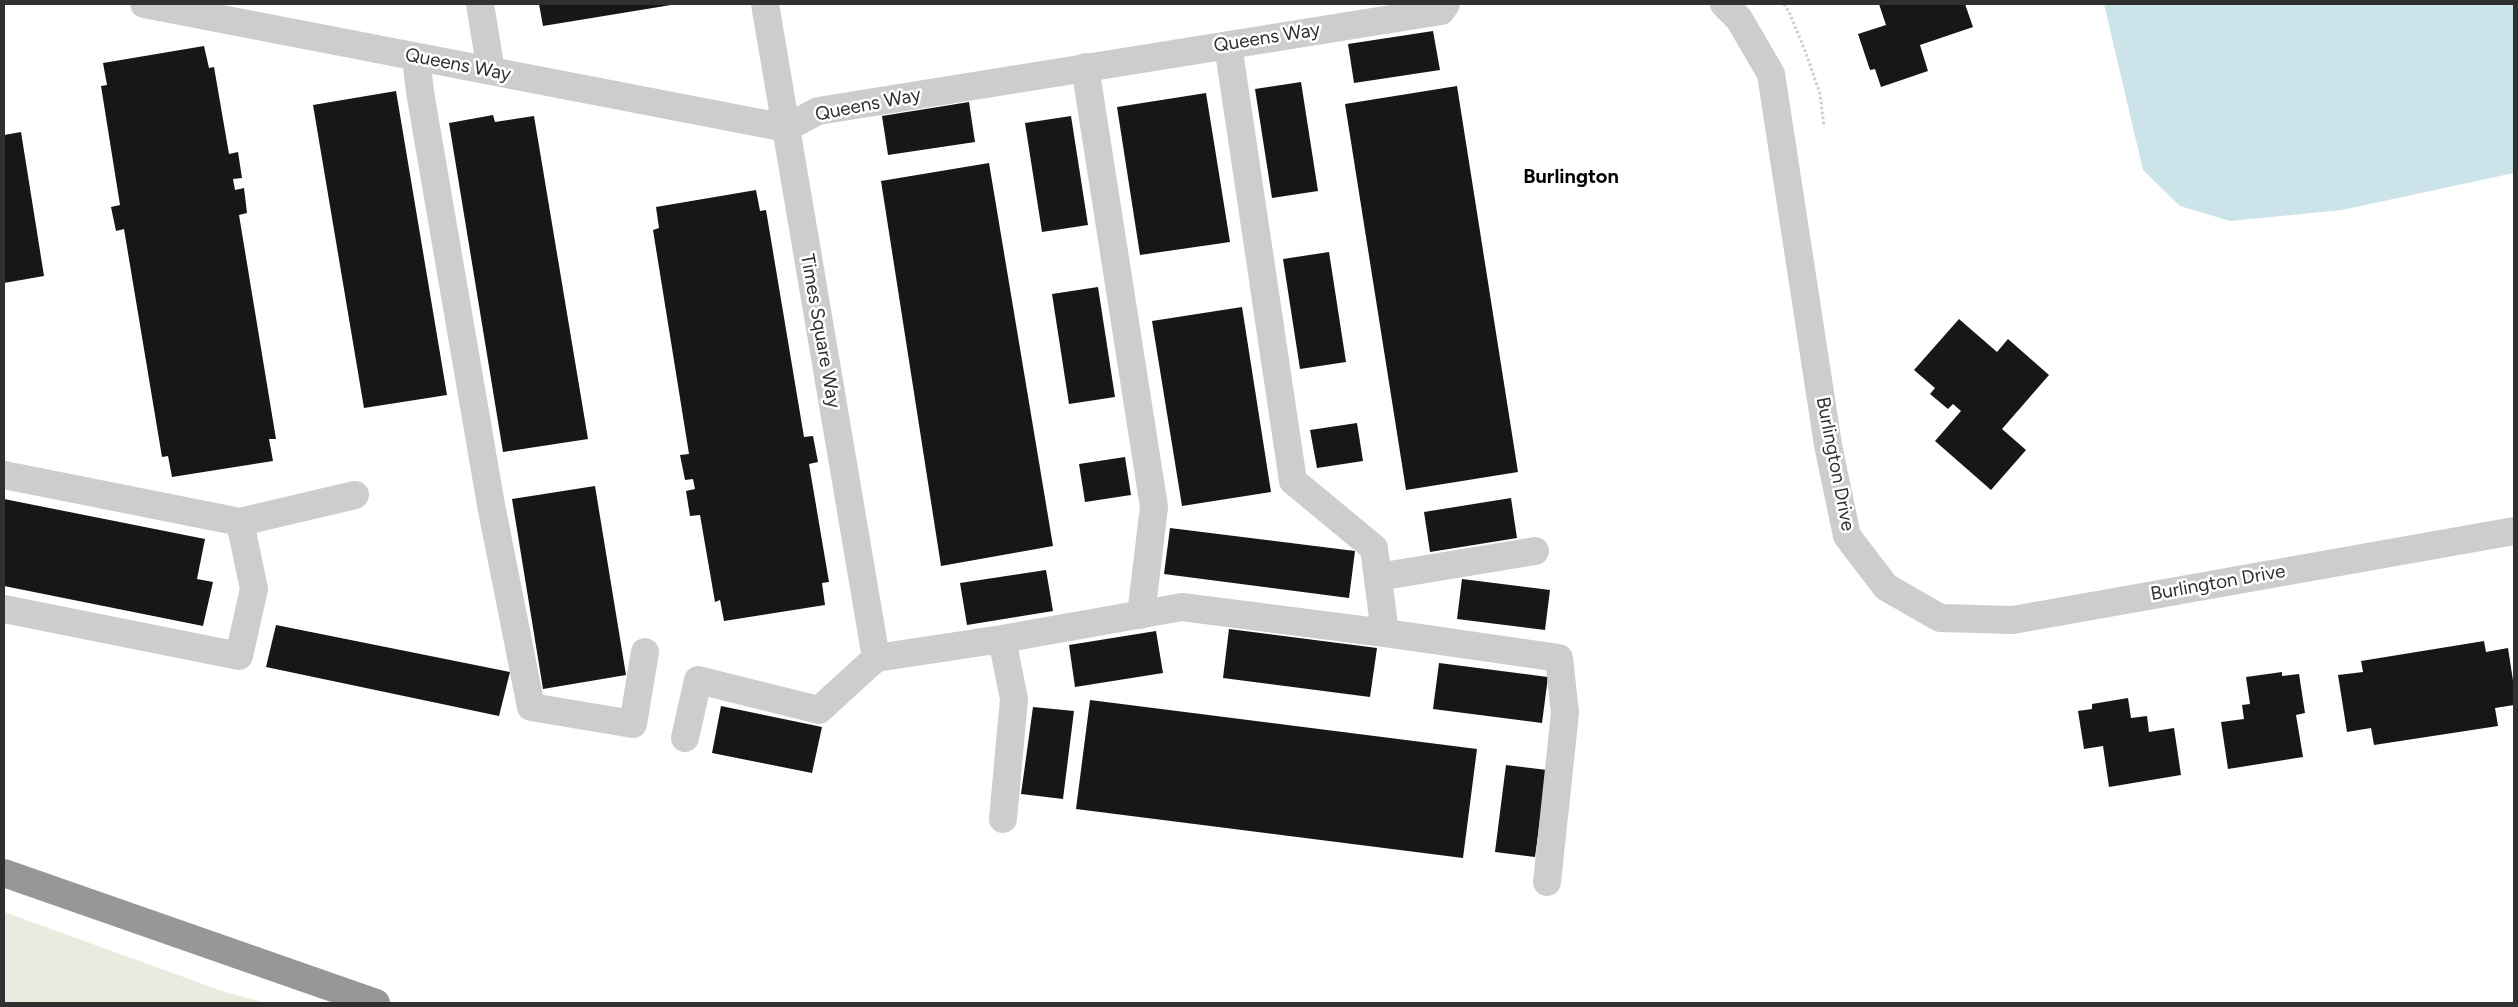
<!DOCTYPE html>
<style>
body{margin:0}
#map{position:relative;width:2518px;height:1007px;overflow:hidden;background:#fff;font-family:Figtree,sans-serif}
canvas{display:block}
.frame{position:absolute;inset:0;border:5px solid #303030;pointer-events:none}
</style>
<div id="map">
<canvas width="2518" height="1007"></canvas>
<div class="frame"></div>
</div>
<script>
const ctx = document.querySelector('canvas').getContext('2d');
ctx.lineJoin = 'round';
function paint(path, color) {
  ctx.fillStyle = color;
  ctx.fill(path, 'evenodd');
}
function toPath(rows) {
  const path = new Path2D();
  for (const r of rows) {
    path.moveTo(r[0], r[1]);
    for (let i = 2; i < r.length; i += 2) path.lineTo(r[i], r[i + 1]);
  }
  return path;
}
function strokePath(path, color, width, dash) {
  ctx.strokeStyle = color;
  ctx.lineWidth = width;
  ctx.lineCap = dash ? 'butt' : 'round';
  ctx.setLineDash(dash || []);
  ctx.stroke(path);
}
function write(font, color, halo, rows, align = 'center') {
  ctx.font = font + ' Figtree,sans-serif';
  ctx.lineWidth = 5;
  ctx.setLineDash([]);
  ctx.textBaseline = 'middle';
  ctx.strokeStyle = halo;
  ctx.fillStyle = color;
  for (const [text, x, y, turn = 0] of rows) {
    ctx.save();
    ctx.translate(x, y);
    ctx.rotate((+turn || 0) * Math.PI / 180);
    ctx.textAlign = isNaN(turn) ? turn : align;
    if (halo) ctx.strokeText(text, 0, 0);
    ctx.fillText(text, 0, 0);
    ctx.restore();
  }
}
paint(toPath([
 [4,912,225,992,266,1003,4,1003]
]), '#e7ecdf');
paint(toPath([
 [2104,4,2514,4,2514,173,2342,210,2230,221,2180,206,2143,170]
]), '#cce3ea');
paint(toPath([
 [539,4,671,4,671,5,543,26],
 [1879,4,1965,4,1973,27,1920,45,1928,71,1881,87,1875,69,1870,70,1858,34,1886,25],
 [1433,31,1440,70,1354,83,1348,44],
 [204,46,209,68,214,67,229,154,238,152,242,178,233,179,235,190,244,188,247,213,239,215,276,439,269,439,273,461,172,477,168,456,162,457,124,229,116,231,111,207,120,205,101,86,107,85,103,63],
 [1301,82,1318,191,1272,198,1255,89],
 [1457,86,1518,472,1406,490,1345,104],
 [396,91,447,395,364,408,313,105],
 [1206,93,1230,242,1140,255,1117,107],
 [969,102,975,142,888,155,882,116],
 [493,115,495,122,534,116,588,439,503,452,449,123],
 [1071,116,1088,225,1042,232,1025,123],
 [21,132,44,276,4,283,4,135],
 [989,163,1053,546,941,566,881,181],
 [756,190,760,211,766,210,804,437,813,436,818,462,809,464,829,582,822,583,825,605,724,621,720,600,715,602,700,515,690,516,686,491,695,489,693,479,685,480,680,455,689,454,653,230,659,228,656,207],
 [1329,252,1346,362,1300,369,1283,259],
 [1098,287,1115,397,1069,404,1052,294],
 [1242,307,1271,492,1182,506,1152,321],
 [1959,319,1997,352,2008,339,2049,375,2002,429,2026,450,1991,490,1935,441,1961,411,1953,404,1948,409,1930,394,1935,388,1914,370],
 [1357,423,1363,461,1317,468,1310,430],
 [1125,457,1131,495,1085,502,1079,464],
 [595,486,626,675,543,689,512,499],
 [1511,498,1517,538,1430,552,1424,512],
 [4,499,205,539,197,579,213,582,203,626,4,586],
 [1170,528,1355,551,1349,598,1164,574],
 [1046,570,1053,611,967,625,960,583],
 [1462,579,1550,590,1545,630,1457,619],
 [276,625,510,672,499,716,266,667],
 [1229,629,1377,648,1370,697,1223,678],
 [1156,631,1163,673,1075,687,1069,645],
 [2484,641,2486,652,2508,648,2514,687,2514,705,2495,708,2498,726,2374,745,2371,728,2347,732,2338,675,2363,672,2361,661],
 [1439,663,1548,677,1542,723,1433,709],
 [2282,672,2282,676,2299,674,2305,713,2296,715,2303,757,2228,769,2221,722,2244,719,2242,705,2250,704,2246,677],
 [2128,698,2131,718,2147,716,2149,732,2174,728,2181,775,2109,787,2103,746,2084,749,2078,711,2092,709,2092,704],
 [1090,700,1477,749,1463,858,1076,809],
 [721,706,822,727,812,773,712,753],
 [1033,707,1074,711,1063,799,1021,794],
 [1506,765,1547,770,1535,857,1495,852]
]), '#171717');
strokePath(toPath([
 [1784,4,1789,12,1806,53,1820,94,1824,127]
]), '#cdcdcd', 3, [2.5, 2.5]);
strokePath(toPath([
 [144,4,786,128,818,111,1441,11,1446,4],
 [480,4,491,71],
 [765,4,876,658],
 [1724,4,1739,19,1771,74,1828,445,1847,536,1886,587,1940,618,2013,620,2514,531],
 [1228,45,1293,481,1374,548,1385,633],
 [416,57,420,92,491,505,531,707,633,724,645,652],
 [1085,67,1154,507,1141,615],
 [4,475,240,522,355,495],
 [1378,577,1535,551],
 [4,609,239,656,254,589,240,522],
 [1002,639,1014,699,1003,819],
 [685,738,698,680,819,710,876,658,1002,639,1182,607,1385,633,1559,658,1565,713,1547,882]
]), '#cdcdcd', 28);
strokePath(toPath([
 [4,873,376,1003]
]), '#979797', 28);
write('19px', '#303030', '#fff', [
 ["Queens Way",1267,38,-9],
 ["Queens Way",458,65,11],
 ["Queens Way",868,105,-11],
 ["Times Square Way",820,331,80],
 ["Burlington Drive",1835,464,79],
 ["Burlington Drive",2218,583,-10]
]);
write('bold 20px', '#000', '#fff', [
 ["Burlington",1571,177]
]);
</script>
